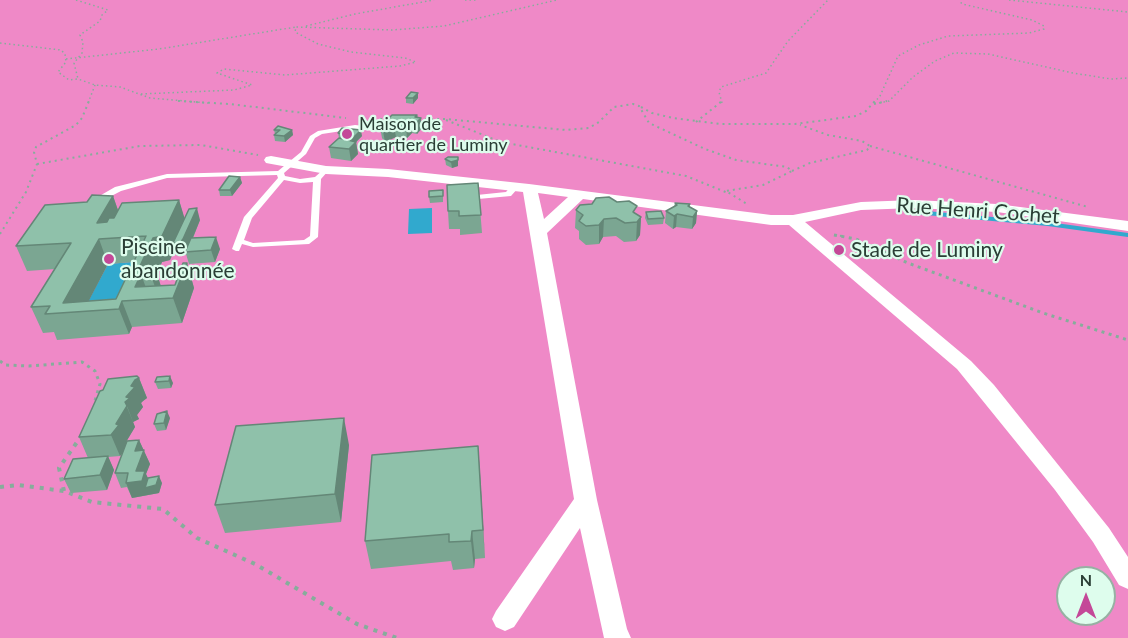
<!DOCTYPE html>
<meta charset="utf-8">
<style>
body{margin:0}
#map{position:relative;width:1128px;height:638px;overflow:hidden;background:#c1f5dc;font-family:Lato,sans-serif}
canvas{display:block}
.north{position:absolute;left:1056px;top:566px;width:60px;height:60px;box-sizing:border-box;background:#defded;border:2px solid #96b1a3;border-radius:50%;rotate:0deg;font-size:16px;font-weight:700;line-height:24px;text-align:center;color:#2a3e35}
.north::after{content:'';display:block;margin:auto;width:21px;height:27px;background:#c44898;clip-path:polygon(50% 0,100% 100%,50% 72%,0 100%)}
</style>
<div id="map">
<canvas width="1128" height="638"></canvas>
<div class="north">N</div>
</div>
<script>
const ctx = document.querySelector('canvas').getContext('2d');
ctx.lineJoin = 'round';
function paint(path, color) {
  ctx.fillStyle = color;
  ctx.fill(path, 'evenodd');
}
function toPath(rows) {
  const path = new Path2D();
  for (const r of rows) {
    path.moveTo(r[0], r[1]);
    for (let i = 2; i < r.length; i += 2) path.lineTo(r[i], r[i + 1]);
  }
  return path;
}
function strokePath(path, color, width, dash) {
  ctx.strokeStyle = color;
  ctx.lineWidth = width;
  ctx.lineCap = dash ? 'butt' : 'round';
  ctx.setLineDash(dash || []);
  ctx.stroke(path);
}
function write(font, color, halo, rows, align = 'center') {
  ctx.font = font + ' Lato,sans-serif';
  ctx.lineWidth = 4.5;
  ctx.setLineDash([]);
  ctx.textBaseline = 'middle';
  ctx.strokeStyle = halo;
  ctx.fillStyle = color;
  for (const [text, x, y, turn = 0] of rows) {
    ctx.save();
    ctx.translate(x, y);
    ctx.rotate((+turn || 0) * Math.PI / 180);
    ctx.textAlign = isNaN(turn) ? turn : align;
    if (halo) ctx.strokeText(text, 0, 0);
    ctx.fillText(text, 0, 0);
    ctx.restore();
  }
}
paint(toPath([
 [0,0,1128,0,1128,638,0,638],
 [1068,578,1104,578,1104,614,1068,614]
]), '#ef89c7');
paint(toPath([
 [432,208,432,233,408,234,409,209],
 [155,260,125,324,74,328,108,264]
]), '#31a9ce');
strokePath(toPath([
 [915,212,1048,224,1128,235]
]), '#31a9ce', 4);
strokePath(toPath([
 [76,0,108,10,102,15,100,21,80,35,83,42,82,53,74,63,78,79],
 [465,0,477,0],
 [1009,0,1128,12],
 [306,26,355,14,434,0],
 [0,43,61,50,65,54,66,62,58,72,69,80,78,79,95,85,120,87,150,98,208,103],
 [66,59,159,49,296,27],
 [141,94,234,90,252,85,217,73,224,69,285,75,400,66,416,62,405,58,351,52,318,44,295,32,296,27,392,30,444,26,557,0],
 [88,103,95,85],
 [722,103,719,92,721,87,766,73,788,41,828,0],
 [874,103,880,96,898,56,919,45,948,36,1029,33,1044,29,1044,26,1032,20,962,4,959,0],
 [879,103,889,101,913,77,935,61,954,53,988,54,1073,73,1111,79,1128,78]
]), '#86ad9b', 1.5, [1.5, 3]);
strokePath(toPath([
 [178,101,230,104,346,118],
 [874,104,887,101],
 [641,107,652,113,673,118,720,124,795,124,856,116,866,111,875,101],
 [374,119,391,119],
 [419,119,445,119,566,130,589,128,599,122,614,107,633,104,639,106,649,123,705,149,736,160,787,167,792,171,763,185,726,191,747,204],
 [446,120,501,142,686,176,728,193],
 [696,122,722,101],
 [870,146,1088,207],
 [37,164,140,146,201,145,258,155],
 [792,171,810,163,867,150,870,146,862,141,828,135,800,125],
 [0,234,26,192,37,164,34,152,36,147,76,125,82,118,89,101],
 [834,235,842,236]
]), '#86ad9b', 2, [2, 4]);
strokePath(toPath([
 [834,235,856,239,908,263,1043,313,1128,340],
 [0,361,5,365,29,366,82,362,95,371,100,384,94,404]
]), '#86ad9b', 3, [3, 4.5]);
strokePath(toPath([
 [0,487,18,485,64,491,92,502,163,509,197,538,255,564,357,624,397,638],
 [64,491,59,468,82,435]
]), '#86ad9b', 4, [4, 6]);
paint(toPath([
 [355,125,374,127,377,129,374,131,355,129,322,134,315,138,306,154,284,173,285,176,300,179,315,177,324,169,326,168,329,170,321,179,318,237,309,244,253,247,242,244,239,251,236,251,232,249,244,217,278,178,277,175,167,178,121,191,96,204,93,204,89,202,115,187,167,174,278,171,301,152,310,136,318,131,355,125],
 [284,180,300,183,313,182,310,236,304,240,253,243,244,240,252,218,284,180],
 [512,185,518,185,519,187,511,196,467,200,463,198,467,196,506,192,512,185]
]), '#fff');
paint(toPath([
 [271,156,326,166,388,169,529,184,771,215,793,215,861,202,914,200,997,204,1128,221,1128,231,997,212,914,208,861,210,805,222,971,361,994,385,1109,528,1128,557,1128,589,1119,585,1093,542,1055,490,957,369,789,225,771,225,583,199,547,233,597,500,627,629,631,638,604,638,580,528,514,627,505,631,496,627,492,619,496,611,574,499,523,192,388,177,326,174,266,163,264,160,266,157,271,156],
 [538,193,568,197,544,219,538,193]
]), '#fff');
paint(toPath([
 [406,98,418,98,413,104,406,103],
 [417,115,422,128,417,134,412,133,407,138,396,137,385,142,382,138,380,127],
 [274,130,292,130,293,135,285,142,275,141,274,135,275,134],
 [338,133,362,136,356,142,358,154,351,161,331,158,329,147,339,138],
 [448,157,458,166,452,168,446,165,445,159],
 [240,177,242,183,232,196,220,196,219,190],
 [478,183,482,233,460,235,460,229,449,229,448,211],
 [443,190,443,202,430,203,429,197],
 [113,196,118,210,179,200,184,218,200,220,193,238,220,249,215,262,189,264,186,254,184,255,177,256,175,249,170,260,162,262,157,274,161,286,175,285,187,263,194,288,182,323,132,327,129,334,57,340,54,332,43,333,31,307,55,269,27,271,16,246,87,202],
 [134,262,116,299,88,301,108,264],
 [617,202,641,217,640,235,636,241,624,242,616,236,603,237,599,244,586,245,579,239,579,231,575,228,576,210],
 [675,203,690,204,690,207,697,211,696,223,692,229,676,227,673,229,665,223,666,211,674,207],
 [646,212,664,218,663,224,648,225,645,218],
 [157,377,173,383,171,388,158,389,155,382],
 [139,378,147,398,143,401,141,403,143,407,137,415,139,419,133,422,135,427,126,442,139,440,150,464,146,474,148,478,162,483,159,493,132,498,127,487,121,488,115,473,123,452,120,456,108,457,114,470,107,490,71,493,64,479,88,458,79,437,103,390],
 [170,418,166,430,157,431,154,424],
 [349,445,341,522,225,533,215,505],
 [478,446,485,558,475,559,474,568,453,570,451,561,371,569,365,541]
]), '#7ba692');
paint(toPath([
 [418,93,418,98,413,104,413,98],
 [417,115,418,121,421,118,422,128,417,134,415,117],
 [410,122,412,133,407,138,406,127],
 [394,126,396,137,385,142,383,131],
 [292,130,293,135,285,142,284,136],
 [361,130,362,136,353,145,352,139],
 [356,142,358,154,351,161,349,149],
 [458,157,458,166,452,168,451,162],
 [240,177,242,183,232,196,230,190],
 [113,196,121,219,114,232,97,223],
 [179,200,186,223,176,243,173,243,175,249,170,260,162,262,157,274,162,290,159,298,150,273,140,266,153,238],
 [197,208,200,220,187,252,185,252,186,254,184,255,180,243],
 [697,211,696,223,692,229,693,217],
 [677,214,676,227,673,229,674,216],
 [641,217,640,235,636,241,637,222],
 [604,219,603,237,599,244,599,225],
 [216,237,220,249,215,262,211,250],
 [99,239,108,264,83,312,63,303],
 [187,263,194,288,182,323,173,298],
 [141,274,150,299,135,287],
 [122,301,132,327,129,334,119,309],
 [170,376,173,383,171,388,169,381],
 [139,378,147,398,143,401,141,403,143,407,137,415,139,419,133,422,125,402,131,386,135,380],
 [127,406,135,427,126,442,128,446,120,456,111,435,116,424],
 [167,411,170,418,166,430,164,423],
 [344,418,349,445,341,522,335,494],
 [139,440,150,464,146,474,151,485,159,476,162,483,159,493,132,498,126,483,136,471,135,451],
 [478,446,480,473,485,558,483,530],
 [108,456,114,470,107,490,100,475],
 [472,531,475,559,474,568,471,541]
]), '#648777');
const building = toPath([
 [411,92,418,93,413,98,406,98,411,92],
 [392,115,417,115,415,117,421,118,416,123,410,122,406,127,394,126,383,131,380,127,392,115],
 [278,126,292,130,284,136,274,135,280,130,274,130,278,126],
 [342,128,361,130,352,139,343,138,346,135,338,133,342,128],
 [339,138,356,142,349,149,329,147,339,138],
 [448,157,458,157,458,160,451,162,445,159,448,157],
 [229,176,240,177,230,190,219,190,229,176],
 [478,183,481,215,459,216,459,211,448,211,447,185,478,183],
 [443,190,443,196,429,197,429,191,443,190],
 [92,195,113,196,97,223,107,222,109,218,114,218,122,203,179,200,162,236,153,238,140,266,154,265,150,273,141,274,135,287,175,285,183,263,187,263,173,298,122,301,119,309,45,314,50,306,31,307,71,243,16,246,45,205,87,202,92,195],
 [146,236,116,299,63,303,99,239,146,236],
 [609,197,617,202,629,201,637,206,633,212,641,217,637,222,625,223,616,218,604,219,599,225,586,226,579,221,583,215,576,210,580,205,592,204,596,198,609,197],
 [675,203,690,204,688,206,697,211,693,217,677,214,674,216,666,211,677,205,675,203],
 [197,208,183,239,180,243,173,243,189,209,197,208],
 [661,211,664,218,648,219,646,212,661,211],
 [216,237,211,250,185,252,191,238,216,237],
 [137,376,139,378,135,380,131,386,135,387,126,397,130,398,125,402,127,406,116,424,119,425,111,435,79,437,100,391,103,390,108,379,137,376],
 [170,376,169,381,155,382,157,377,170,376],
 [167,411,164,423,154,424,157,414,167,411],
 [344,418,335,494,215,505,236,426,344,418],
 [139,440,135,451,144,450,136,471,145,471,142,481,126,483,128,473,115,473,127,441,139,440],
 [478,446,483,530,472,531,471,541,449,542,449,534,365,541,372,455,478,446],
 [108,456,100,475,64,479,73,459,108,456],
 [159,476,156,485,145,488,148,478,159,476]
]);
paint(building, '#8fc1aa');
strokePath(building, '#648777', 1.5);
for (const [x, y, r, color] of [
 [347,134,6,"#c44898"],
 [839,250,6,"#c44898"],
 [109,259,6,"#c44898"]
]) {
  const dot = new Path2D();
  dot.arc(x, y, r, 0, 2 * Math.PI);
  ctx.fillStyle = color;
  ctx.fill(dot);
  strokePath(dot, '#defded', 2);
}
write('18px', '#2a3e35', '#defded', [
 ["Maison de",359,124],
 ["quartier de Luminy",359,145]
], 'left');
write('21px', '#2a3e35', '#defded', [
 ["Rue Henri Cochet",978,211,4]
]);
write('21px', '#2a3e35', '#defded', [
 ["Piscine",121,247],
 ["abandonnée",121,271],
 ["Stade de Luminy",851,250]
], 'left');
</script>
